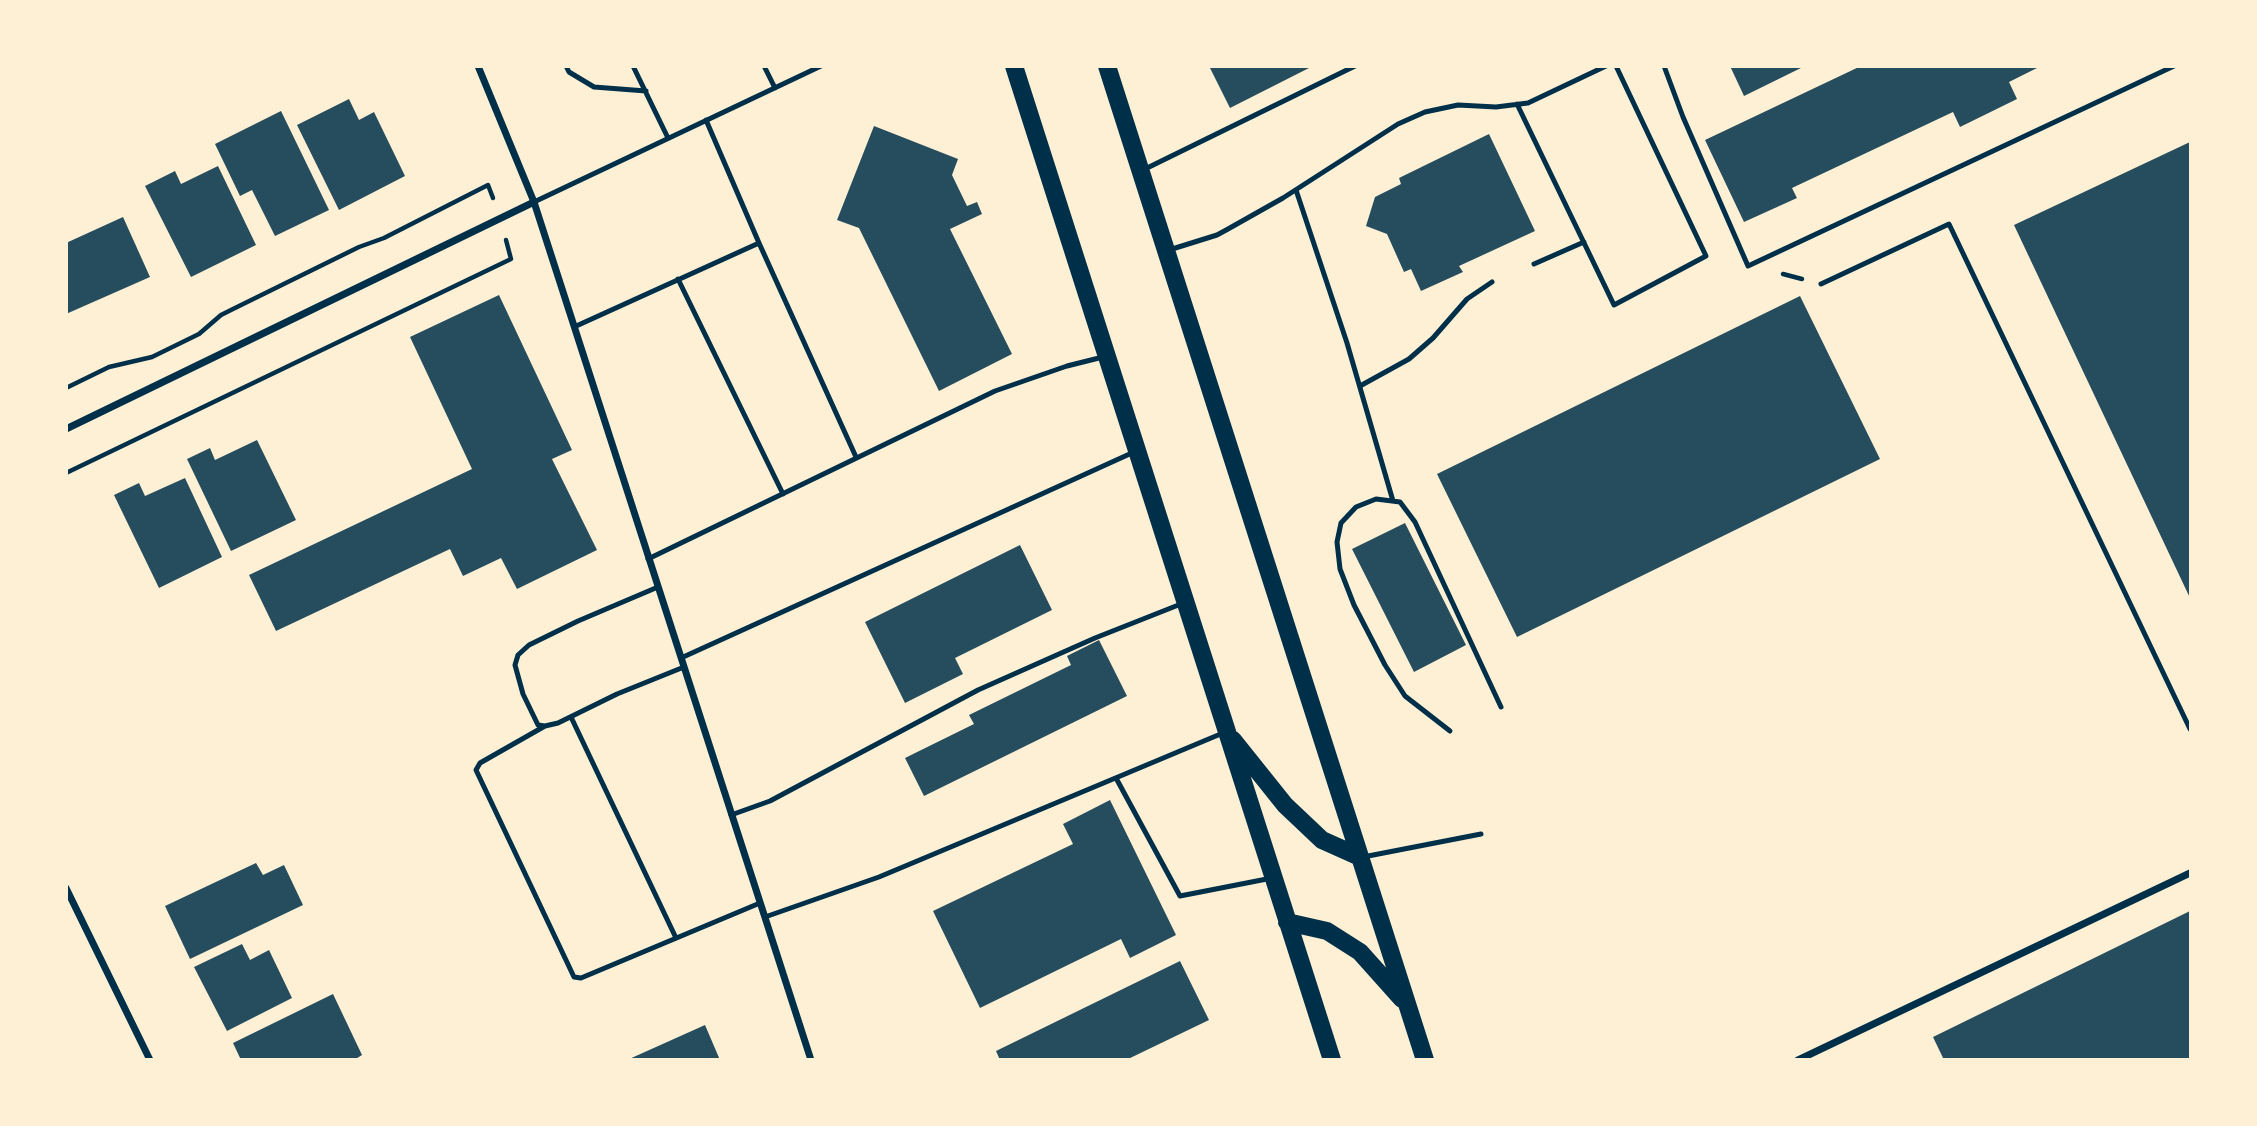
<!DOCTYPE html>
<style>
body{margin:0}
#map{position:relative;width:2257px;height:1126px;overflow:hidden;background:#fdf0d5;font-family:Barlow,sans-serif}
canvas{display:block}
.frame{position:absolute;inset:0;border:68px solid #fdf0d5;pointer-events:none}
</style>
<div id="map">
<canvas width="2257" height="1126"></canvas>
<div class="frame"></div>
</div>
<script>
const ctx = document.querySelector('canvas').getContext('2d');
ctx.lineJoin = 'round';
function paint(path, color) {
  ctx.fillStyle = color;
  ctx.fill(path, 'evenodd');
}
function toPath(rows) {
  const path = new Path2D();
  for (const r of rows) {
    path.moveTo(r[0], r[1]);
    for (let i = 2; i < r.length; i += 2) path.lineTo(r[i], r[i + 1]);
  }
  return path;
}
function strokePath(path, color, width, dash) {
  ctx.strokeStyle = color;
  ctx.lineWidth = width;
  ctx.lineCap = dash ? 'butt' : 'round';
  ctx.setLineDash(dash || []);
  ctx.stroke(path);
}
paint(toPath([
 [1209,66,1313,66,1230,108],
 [1730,66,1805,66,1744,96],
 [1861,66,2041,66,2009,82,2017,99,1960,127,1953,112,1792,188,1797,198,1744,222,1705,140],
 [349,99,359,120,374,112,405,176,339,210,297,125],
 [281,111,329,210,275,236,252,190,240,196,215,144],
 [874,126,958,159,952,175,967,206,977,202,982,214,950,229,1012,354,939,391,859,228,837,220],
 [1489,134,1535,231,1459,266,1463,272,1421,291,1411,269,1404,272,1387,234,1366,226,1375,197,1401,184,1399,178],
 [2190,142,2190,598,2014,225],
 [218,166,256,245,191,277,145,186,175,171,181,184],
 [123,217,150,277,66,314,66,243],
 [499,295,572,450,552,459,597,550,517,589,501,558,463,576,450,549,276,631,249,575,472,469,410,337],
 [1800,296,1880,459,1517,637,1437,474],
 [257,440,296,520,231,551,187,459,210,448,215,460],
 [185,478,222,557,159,588,114,495,139,483,145,496],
 [1405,523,1466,645,1414,672,1352,549],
 [1020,545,1052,610,955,658,963,674,905,703,865,622],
 [1099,640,1127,696,924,796,905,758,974,724,969,715,1071,665,1067,656],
 [1110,800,1176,935,1130,958,1121,939,980,1008,933,911,1073,844,1063,824],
 [256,863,263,875,284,865,303,905,190,959,165,906],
 [2190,911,2190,1060,1944,1060,1933,1037],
 [242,944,250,960,269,950,292,998,227,1031,194,967],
 [1180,961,1209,1020,1126,1060,1000,1060,996,1051],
 [333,994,362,1055,354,1060,241,1060,233,1043],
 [705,1025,720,1060,627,1060]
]), '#264d5e');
strokePath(toPath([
 [1783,274,1802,279],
 [66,388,109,367,152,357,199,334,221,315,233,309,359,247,384,238,488,185,493,198],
 [66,473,511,259,506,240]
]), '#003049', 4.5);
strokePath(toPath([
 [566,66,569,72,594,87,646,91],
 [633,66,668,138],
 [764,66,775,88],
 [1664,66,1683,117,1748,266,2174,66],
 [1517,104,1614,305,1706,256,1616,66],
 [706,120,759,243,856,457],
 [1143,170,1355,66],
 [1296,190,1347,343,1393,501],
 [534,202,821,66],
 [1169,250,1217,235,1228,229,1283,198,1398,124,1425,112,1458,105,1496,107,1528,103,1606,66],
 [1534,264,1584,242],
 [678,279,783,494],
 [1821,284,1949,224,2190,729],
 [574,327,759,243],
 [1360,386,1409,359,1433,338,1467,299,1492,282],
 [648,559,995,391,1067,366,1103,357],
 [658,587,578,621,529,645,518,655,515,665,523,694,538,725,545,726,558,723,617,694,684,667],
 [681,658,1134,452],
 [571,717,676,938],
 [545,726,480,763,476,770,574,977,581,978,760,903],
 [1450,731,1405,696,1385,665,1354,605,1340,569,1337,542,1341,523,1356,507,1376,499,1400,502,1415,522,1501,707],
 [1116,778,1180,896,1272,878],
 [731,815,770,801,978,690,1095,638,1181,604],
 [1363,857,1481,834],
 [765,917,879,877,1223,733]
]), '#003049', 5);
strokePath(toPath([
 [478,66,534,202,811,1060],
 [66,429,534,202],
 [66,888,150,1060],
 [1798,1060,2190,873]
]), '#003049', 7);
strokePath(toPath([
 [1014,66,1332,1060],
 [1107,66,1425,1060],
 [1233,740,1285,805,1322,840,1360,857],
 [1287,922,1327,931,1360,952,1402,999]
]), '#003049', 18);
</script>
